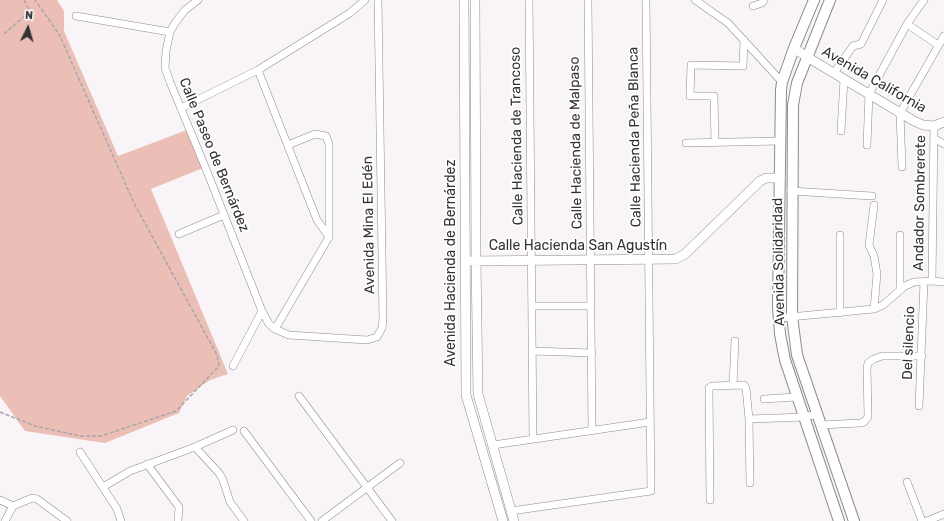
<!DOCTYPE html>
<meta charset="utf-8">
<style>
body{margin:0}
#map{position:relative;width:944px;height:521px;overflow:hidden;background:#f8f4f8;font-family:Rubik,sans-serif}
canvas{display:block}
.north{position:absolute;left:8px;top:8px;width:40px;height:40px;-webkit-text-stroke:3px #fff;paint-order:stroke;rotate:5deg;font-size:11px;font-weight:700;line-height:16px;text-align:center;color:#343334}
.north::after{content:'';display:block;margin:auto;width:14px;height:18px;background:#343334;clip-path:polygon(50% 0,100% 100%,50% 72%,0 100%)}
</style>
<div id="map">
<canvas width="944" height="521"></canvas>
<div class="north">N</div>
</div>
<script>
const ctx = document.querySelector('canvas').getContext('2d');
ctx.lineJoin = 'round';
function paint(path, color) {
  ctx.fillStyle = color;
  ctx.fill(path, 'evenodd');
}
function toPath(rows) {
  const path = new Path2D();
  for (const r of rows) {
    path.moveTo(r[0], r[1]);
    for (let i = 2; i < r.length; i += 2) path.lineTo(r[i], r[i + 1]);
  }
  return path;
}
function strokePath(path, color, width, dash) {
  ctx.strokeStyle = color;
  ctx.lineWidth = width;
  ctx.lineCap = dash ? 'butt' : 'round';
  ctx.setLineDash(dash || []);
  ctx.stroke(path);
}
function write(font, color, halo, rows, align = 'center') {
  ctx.font = font + ' Rubik,sans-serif';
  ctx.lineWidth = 3.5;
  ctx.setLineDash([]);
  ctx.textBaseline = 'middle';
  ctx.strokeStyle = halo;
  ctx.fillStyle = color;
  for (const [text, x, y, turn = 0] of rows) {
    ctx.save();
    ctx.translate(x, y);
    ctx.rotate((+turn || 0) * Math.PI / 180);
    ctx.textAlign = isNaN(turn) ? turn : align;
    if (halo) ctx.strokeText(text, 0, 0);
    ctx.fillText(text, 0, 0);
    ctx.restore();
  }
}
paint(toPath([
 [0,0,57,0,64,11,64,31,118,156,187,130,203,168,151,189,228,374,210,380,187,396,179,413,105,443,25,431,0,396]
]), '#ecbfb6');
const minor = toPath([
 [198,0,185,10,175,23,170,32,166,51,165,68,170,82,206,169,262,311,269,324,275,329,289,335,367,340,377,337,382,328,383,319,378,0],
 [529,0,533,439],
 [588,0,592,431],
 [695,0,728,23,782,82],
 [753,6,762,3,764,0],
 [76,16,170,32],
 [907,24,938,45],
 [258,70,317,220,329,237],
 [834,73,853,46,861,44,883,0],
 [181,108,258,70,350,13,365,0],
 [841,131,844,79],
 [935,139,944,144],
 [686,143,780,141],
 [715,143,714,96,690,96,691,65,743,66,744,40],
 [867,145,869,94,907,24,924,0],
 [902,167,900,113,944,36],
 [791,191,872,196],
 [874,205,869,245,874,256,877,274,874,309],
 [179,234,224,215],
 [900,235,900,290],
 [932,281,934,126],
 [532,306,591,306],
 [840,313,840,235],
 [779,318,874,309,883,305,905,286,914,282,932,281,944,282],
 [275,329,329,237,329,144,326,136,315,134,288,145],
 [533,351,592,353],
 [233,366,262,311],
 [733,385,735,341],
 [299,396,392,521],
 [764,399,796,397],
 [919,406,924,281],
 [749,419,805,417,817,414],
 [821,425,860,423,864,422,868,417,867,368,868,363,874,359,882,356,922,356],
 [244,431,311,521],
 [493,445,650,422],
 [195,447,219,473,223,480,230,502,244,521],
 [80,452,117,509,121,521],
 [147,464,179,507,178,521],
 [907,482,922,521],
 [103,487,130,471,195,447,233,430],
 [0,500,13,506],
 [710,500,709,388,712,386,744,385,746,388,749,419,750,483],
 [511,511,651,491,646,0],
 [5,521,13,506,32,498,37,499,67,521],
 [322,521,400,463],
 [927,521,944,514]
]);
const tertiary = toPath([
 [464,0,466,395,503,521],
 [475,0,476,260,478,394,514,521],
 [794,48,807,57,914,121,923,125,934,126,944,122],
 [469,261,676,259,685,254,760,181,766,178,780,178]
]);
const secondary = toPath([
 [814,0,794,48,782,82,781,90,778,307,780,334,785,360,839,521],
 [830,0,797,83,793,105,792,316,797,355,854,521]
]);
strokePath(minor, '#8e8a8f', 8);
strokePath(tertiary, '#8e8a8f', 10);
strokePath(secondary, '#8e8a8f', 12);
strokePath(toPath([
 [4,34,28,13,28,8,24,0],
 [0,412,35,426,80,436,101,436,176,411,219,366,217,355,134,203,59,34,35,0]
]), '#a8a5a8', 1.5, [4, 2]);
strokePath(minor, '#fff', 7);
strokePath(tertiary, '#fff', 9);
strokePath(secondary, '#fff', 10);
write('14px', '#343334', '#fff', [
 ["Avenida California",874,80,30],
 ["Calle Hacienda de Trancoso",517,136,-91],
 ["Calle Hacienda Peña Blanca",635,137,-91],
 ["Calle Hacienda de Malpaso",576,143,-91],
 ["Calle Paseo de Bernárdez",214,155,68],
 ["Andador Sombrerete",920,203,-89],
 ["Avenida Mina El Edén",369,225,-91],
 ["Calle Hacienda San Agustín",578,246],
 ["Avenida Solidaridad",779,262,-91],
 ["Avenida Hacienda de Bernárdez",451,263,-90],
 ["Del silencio",909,343,-88]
]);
</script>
